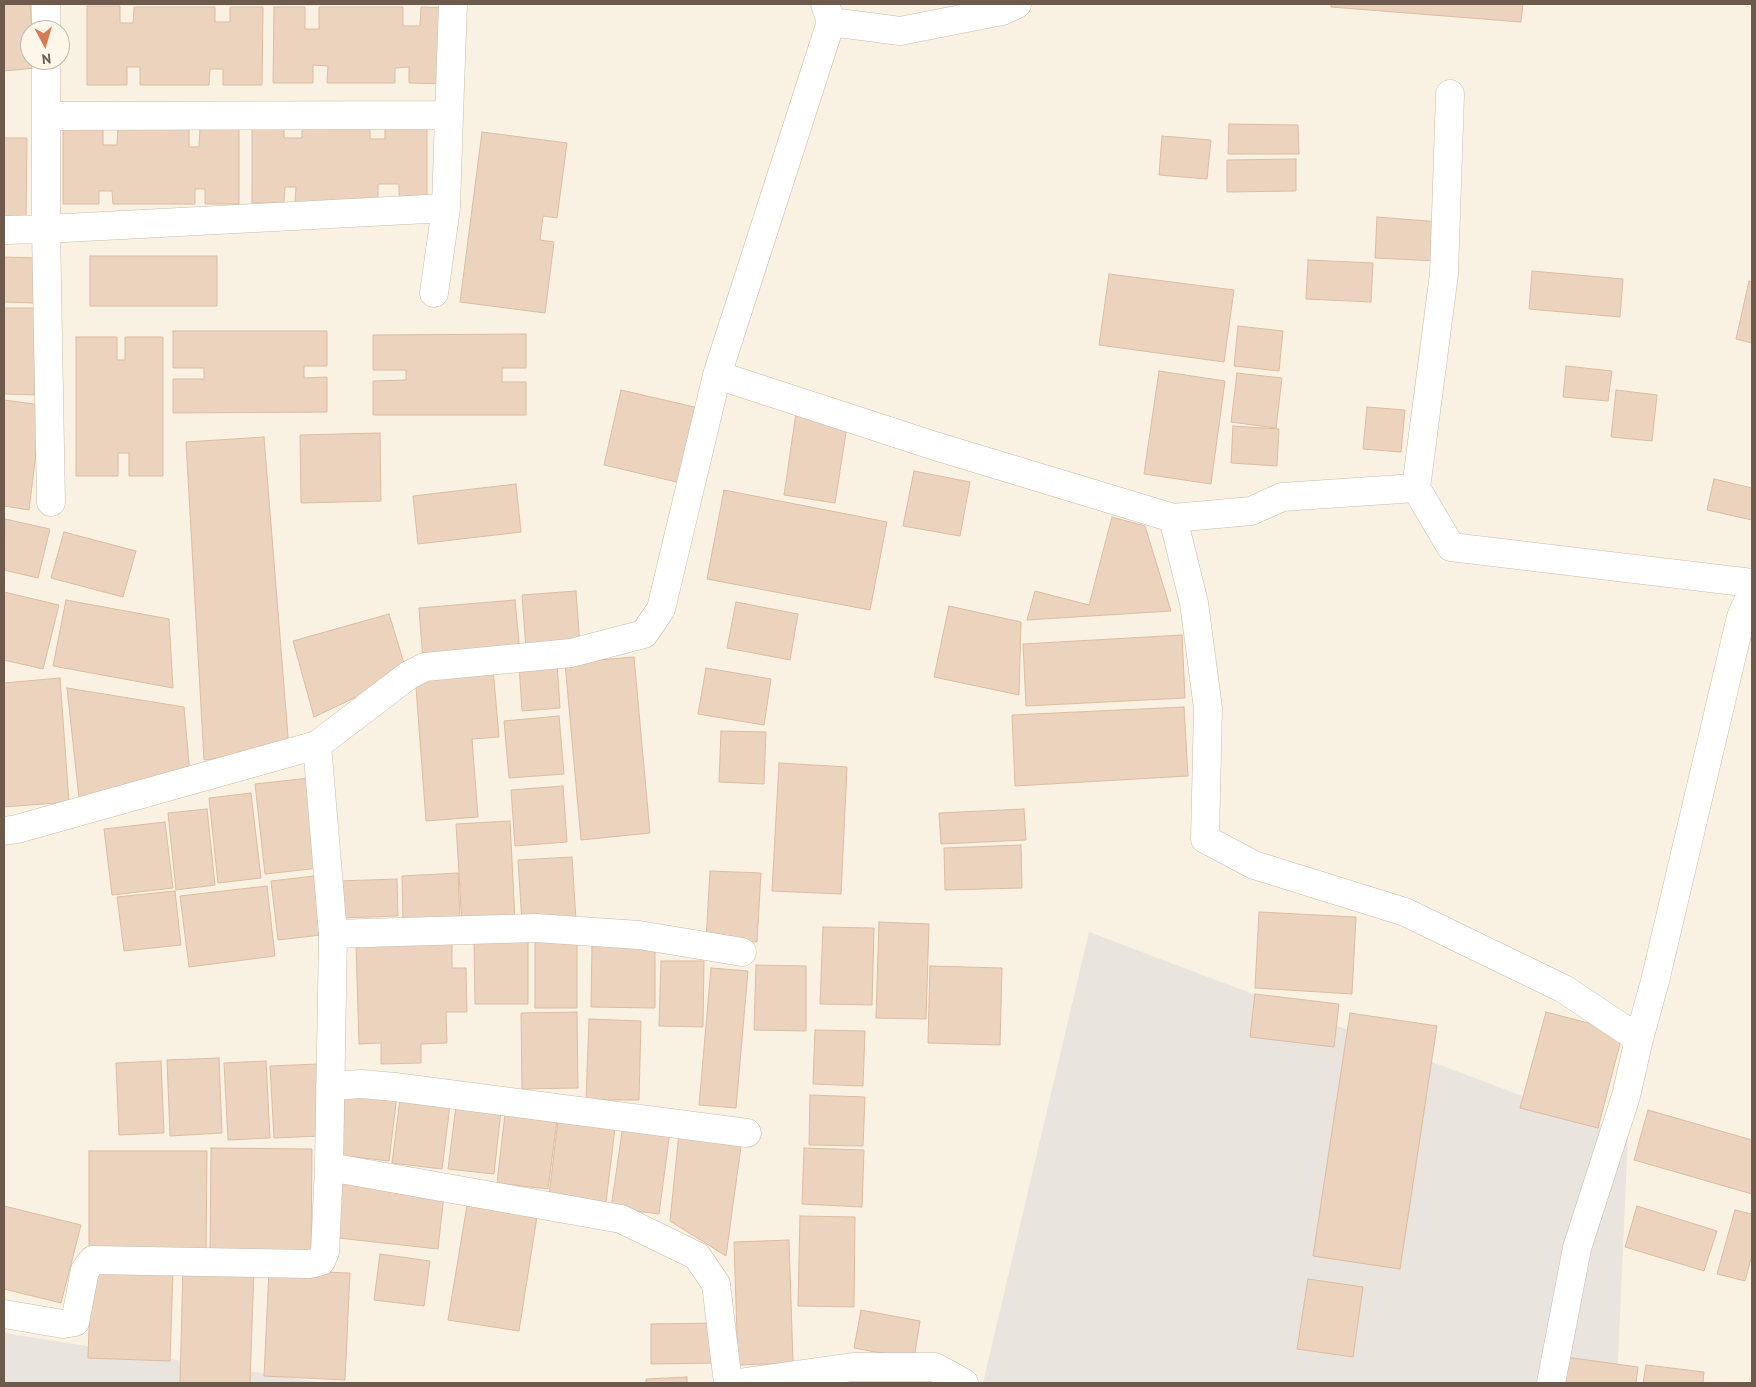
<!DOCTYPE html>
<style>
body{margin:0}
#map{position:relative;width:1756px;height:1387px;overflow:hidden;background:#f9f2e3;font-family:"PT Sans",sans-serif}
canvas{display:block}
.frame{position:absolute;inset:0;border:5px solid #6e5a4c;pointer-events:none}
.north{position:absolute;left:20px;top:20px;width:50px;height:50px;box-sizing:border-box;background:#fdf6e9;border:1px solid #c4b8aa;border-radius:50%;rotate:174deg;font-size:14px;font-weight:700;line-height:20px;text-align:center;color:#6e5a4c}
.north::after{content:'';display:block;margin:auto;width:18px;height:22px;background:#d77a54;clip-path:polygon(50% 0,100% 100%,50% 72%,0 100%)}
</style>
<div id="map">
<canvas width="1756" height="1387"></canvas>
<div class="frame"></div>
<div class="north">N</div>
</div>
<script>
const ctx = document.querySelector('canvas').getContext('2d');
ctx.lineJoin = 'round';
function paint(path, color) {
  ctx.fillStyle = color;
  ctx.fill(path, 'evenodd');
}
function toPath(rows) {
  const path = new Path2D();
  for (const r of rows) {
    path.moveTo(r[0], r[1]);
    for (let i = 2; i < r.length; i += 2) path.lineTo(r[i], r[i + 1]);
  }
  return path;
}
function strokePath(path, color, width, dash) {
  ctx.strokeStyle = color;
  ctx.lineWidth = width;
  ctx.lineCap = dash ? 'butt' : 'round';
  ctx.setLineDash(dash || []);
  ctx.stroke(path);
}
paint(toPath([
 [1089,932,1628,1136,1617,1383,983,1383],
 [4,1333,324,1383,4,1383]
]), '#e9e4dd');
const building = toPath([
 [4,4,30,4,32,30,30,30,30,60,35,60,36,68,4,71,4,4],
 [1331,4,1523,4,1521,22,1331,7,1331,4],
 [87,6,120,6,120,23,133,23,134,7,215,7,215,22,230,22,230,7,263,7,262,85,223,85,223,69,210,69,209,85,140,85,140,67,127,67,127,85,87,85,87,6],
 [274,7,305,7,305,29,319,29,319,7,403,7,403,26,420,26,421,7,448,8,447,84,409,83,409,67,395,68,395,83,327,83,328,66,313,65,313,83,273,83,274,7],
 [1229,124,1298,125,1299,154,1228,154,1229,124],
 [252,125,284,125,284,138,302,138,302,125,370,126,370,139,385,139,385,126,427,126,427,204,399,204,399,184,378,184,378,204,295,203,296,187,285,187,284,203,252,203,252,125],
 [63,127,103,127,103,145,117,145,118,127,189,128,189,147,199,147,200,127,239,128,239,204,205,204,205,189,195,189,195,204,113,204,112,191,99,191,99,204,63,204,63,127],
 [482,132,567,143,557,218,543,216,540,240,554,242,545,313,460,302,482,132],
 [1162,136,1211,140,1207,179,1159,175,1162,136],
 [4,138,27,138,26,219,4,219,4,138],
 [1296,159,1296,191,1227,192,1227,160,1296,159],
 [1377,217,1440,222,1437,261,1375,258,1377,217],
 [90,256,217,256,217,306,90,306,90,256],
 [4,257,37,258,35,303,4,302,4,257],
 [1308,260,1373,263,1371,302,1306,299,1308,260],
 [1532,271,1623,279,1620,317,1529,309,1532,271],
 [1109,274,1234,290,1224,362,1099,345,1109,274],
 [1749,281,1752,282,1752,343,1736,339,1749,281],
 [4,308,41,308,40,395,4,394,4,308],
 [1238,326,1283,331,1279,371,1234,366,1238,326],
 [173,331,327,331,327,366,304,366,304,378,327,377,327,412,173,413,173,379,204,379,204,368,173,368,173,331],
 [526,334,526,368,502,368,502,382,526,382,526,415,373,415,373,381,406,380,406,370,373,370,373,335,526,334],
 [76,337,117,337,117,360,125,360,125,337,163,337,163,476,129,476,129,453,118,453,118,476,76,476,76,337],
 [1566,366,1612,371,1608,401,1563,397,1566,366],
 [1159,371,1225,381,1211,484,1144,474,1159,371],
 [1237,373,1282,378,1276,428,1231,422,1237,373],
 [621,390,703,409,685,484,604,465,621,390],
 [1616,390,1657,395,1652,441,1611,437,1616,390],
 [4,400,42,405,29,510,4,506,4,400],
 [1367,407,1405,410,1401,452,1363,449,1367,407],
 [796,413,848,420,835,503,784,495,796,413],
 [1233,426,1279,429,1277,466,1231,463,1233,426],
 [380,433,381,501,301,503,300,435,380,433],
 [264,437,289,749,204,760,186,442,264,437],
 [914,471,970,482,960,536,903,526,914,471],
 [1714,479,1752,488,1752,520,1707,510,1714,479],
 [516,484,521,532,418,544,413,496,516,484],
 [724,490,887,522,870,610,707,579,724,490],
 [1112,517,1145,526,1171,611,1027,620,1035,591,1089,605,1112,517],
 [5,519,50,529,38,578,4,570,5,519],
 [64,532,136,551,123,597,51,578,64,532],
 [576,591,580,646,526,649,522,595,576,591],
 [4,592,59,605,43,669,4,660,4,592],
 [66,600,169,619,173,688,53,666,66,600],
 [515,600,520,653,423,662,419,608,515,600],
 [736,602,798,614,790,660,727,648,736,602],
 [949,606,1021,622,1019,695,934,677,949,606],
 [389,614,407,673,314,717,293,641,389,614],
 [1182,635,1185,698,1026,706,1023,644,1182,635],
 [634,657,650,833,581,840,565,663,634,657],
 [557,663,560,708,522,711,519,665,557,663],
 [493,668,499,737,472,739,478,817,426,821,415,674,493,668],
 [706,668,771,679,764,725,698,714,706,668],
 [60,678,69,802,4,807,4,683,60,678],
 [67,688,184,707,190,774,80,807,67,688],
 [1184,707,1188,776,1015,786,1012,715,1184,707],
 [559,716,564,774,509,778,504,721,559,716],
 [721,731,766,732,764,784,719,782,721,731],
 [779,763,847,767,841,894,772,891,779,763],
 [310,778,320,868,265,874,255,784,310,778],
 [563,786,567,842,515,846,511,790,563,786],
 [251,793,261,878,218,883,209,798,251,793],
 [207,809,215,885,176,890,168,813,207,809],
 [1024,809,1026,840,941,844,939,813,1024,809],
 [510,821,515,921,462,924,456,824,510,821],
 [165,822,173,888,112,895,104,829,165,822],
 [1021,845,1022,888,945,890,944,848,1021,845],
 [572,857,576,920,522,923,518,860,572,857],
 [710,871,761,873,757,942,706,940,710,871],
 [458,873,460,919,403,921,402,876,458,873],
 [314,876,321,935,278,940,271,881,314,876],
 [397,879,398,916,339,918,337,881,397,879],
 [267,886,275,956,189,967,180,896,267,886],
 [175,891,181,945,124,951,117,897,175,891],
 [1259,912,1356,917,1352,994,1255,988,1259,912],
 [879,922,929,924,926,1019,876,1018,879,922],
 [823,927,874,928,872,1005,820,1004,823,927],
 [535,939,577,939,577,1008,535,1008,535,939],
 [528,940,528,1004,475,1004,474,941,528,940],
 [452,942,452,968,466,968,467,1012,446,1012,447,1043,421,1044,421,1063,381,1064,381,1043,359,1044,356,945,452,942],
 [592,944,655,944,655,1008,591,1007,592,944],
 [661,961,704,961,703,1027,659,1026,661,961],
 [756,965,806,966,806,1031,754,1030,756,965],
 [930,966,1002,968,1000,1045,928,1043,930,966],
 [711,968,748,971,736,1108,699,1105,711,968],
 [1255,994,1339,1004,1334,1047,1250,1037,1255,994],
 [577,1012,578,1088,522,1089,521,1013,577,1012],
 [1546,1012,1623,1032,1598,1128,1520,1108,1546,1012],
 [1350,1013,1437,1026,1400,1269,1313,1256,1350,1013],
 [589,1019,641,1021,639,1100,586,1100,589,1019],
 [815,1030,865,1031,863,1086,813,1084,815,1030],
 [219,1058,222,1133,170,1136,167,1060,219,1058],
 [161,1061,164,1133,119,1135,116,1063,161,1061],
 [266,1061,270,1138,228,1140,224,1063,266,1061],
 [318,1064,321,1136,274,1138,270,1066,318,1064],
 [345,1089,397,1095,389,1161,337,1155,345,1089],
 [810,1095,865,1097,863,1146,809,1145,810,1095],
 [400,1099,450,1105,442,1169,392,1163,400,1099],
 [456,1106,501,1111,494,1174,448,1169,456,1106],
 [1648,1110,1752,1140,1752,1194,1634,1160,1648,1110],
 [559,1113,616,1120,606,1202,549,1195,559,1113],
 [505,1114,557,1120,548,1189,497,1183,505,1114],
 [623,1125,670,1131,659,1214,611,1208,623,1125],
 [679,1133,742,1139,726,1256,670,1221,679,1133],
 [211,1148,312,1149,311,1254,210,1252,211,1148],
 [804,1148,864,1150,862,1207,802,1204,804,1148],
 [89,1151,207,1151,206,1252,89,1251,89,1151],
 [336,1183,444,1195,438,1249,329,1237,336,1183],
 [468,1199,538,1210,519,1331,448,1320,468,1199],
 [4,1206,81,1225,61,1303,4,1289,4,1206],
 [1637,1206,1717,1231,1704,1271,1625,1247,1637,1206],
 [1735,1210,1752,1214,1752,1255,1745,1281,1717,1274,1735,1210],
 [800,1216,855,1217,854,1307,798,1306,800,1216],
 [789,1240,793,1363,738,1365,734,1242,789,1240],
 [380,1254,430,1261,424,1306,374,1300,380,1254],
 [183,1267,254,1269,250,1383,180,1383,183,1267],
 [91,1268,173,1271,170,1361,88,1358,91,1268],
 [269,1270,350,1273,345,1380,264,1376,269,1270],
 [1308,1279,1363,1287,1353,1357,1297,1349,1308,1279],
 [861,1310,920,1321,914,1359,854,1348,861,1310],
 [717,1323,717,1363,651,1364,651,1324,717,1323],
 [1565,1357,1638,1367,1636,1383,1561,1383,1565,1357],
 [1646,1365,1704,1372,1703,1383,1643,1383,1646,1365],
 [687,1377,687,1383,646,1383,646,1379,687,1377]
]);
paint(building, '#ecd3be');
strokePath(building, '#ddbba0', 1);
const street = toPath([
 [46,4,46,30],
 [825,4,831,22,900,31,1002,11,1017,4],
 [1450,94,1444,274,1416,488,1451,547,1752,583],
 [46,116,449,115,453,4],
 [446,208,449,115],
 [4,230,46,229,46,60],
 [717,375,935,446,1173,518,1194,603,1208,708,1205,839,1254,865,1405,912,1564,989,1639,1039,1626,1096,1577,1248,1551,1383],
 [51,502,46,229,446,208,434,293],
 [1173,518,1251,511,1282,497,1416,488],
 [317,745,333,934,329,1167,621,1219,697,1256,716,1284,728,1383],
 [4,831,17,829,317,745,409,675,425,667,571,653,644,634,661,609,717,375,831,22],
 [333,934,536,928,639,935,742,952],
 [1639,1039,1655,981,1741,617,1752,592],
 [330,1086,362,1084,395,1087,747,1133],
 [4,1314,63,1324,75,1322,85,1270,93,1260,310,1264,321,1261,325,1252,329,1167],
 [738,1383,853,1367,935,1367,964,1383]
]);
strokePath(street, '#c9baab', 29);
strokePath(street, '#fff', 28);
</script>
